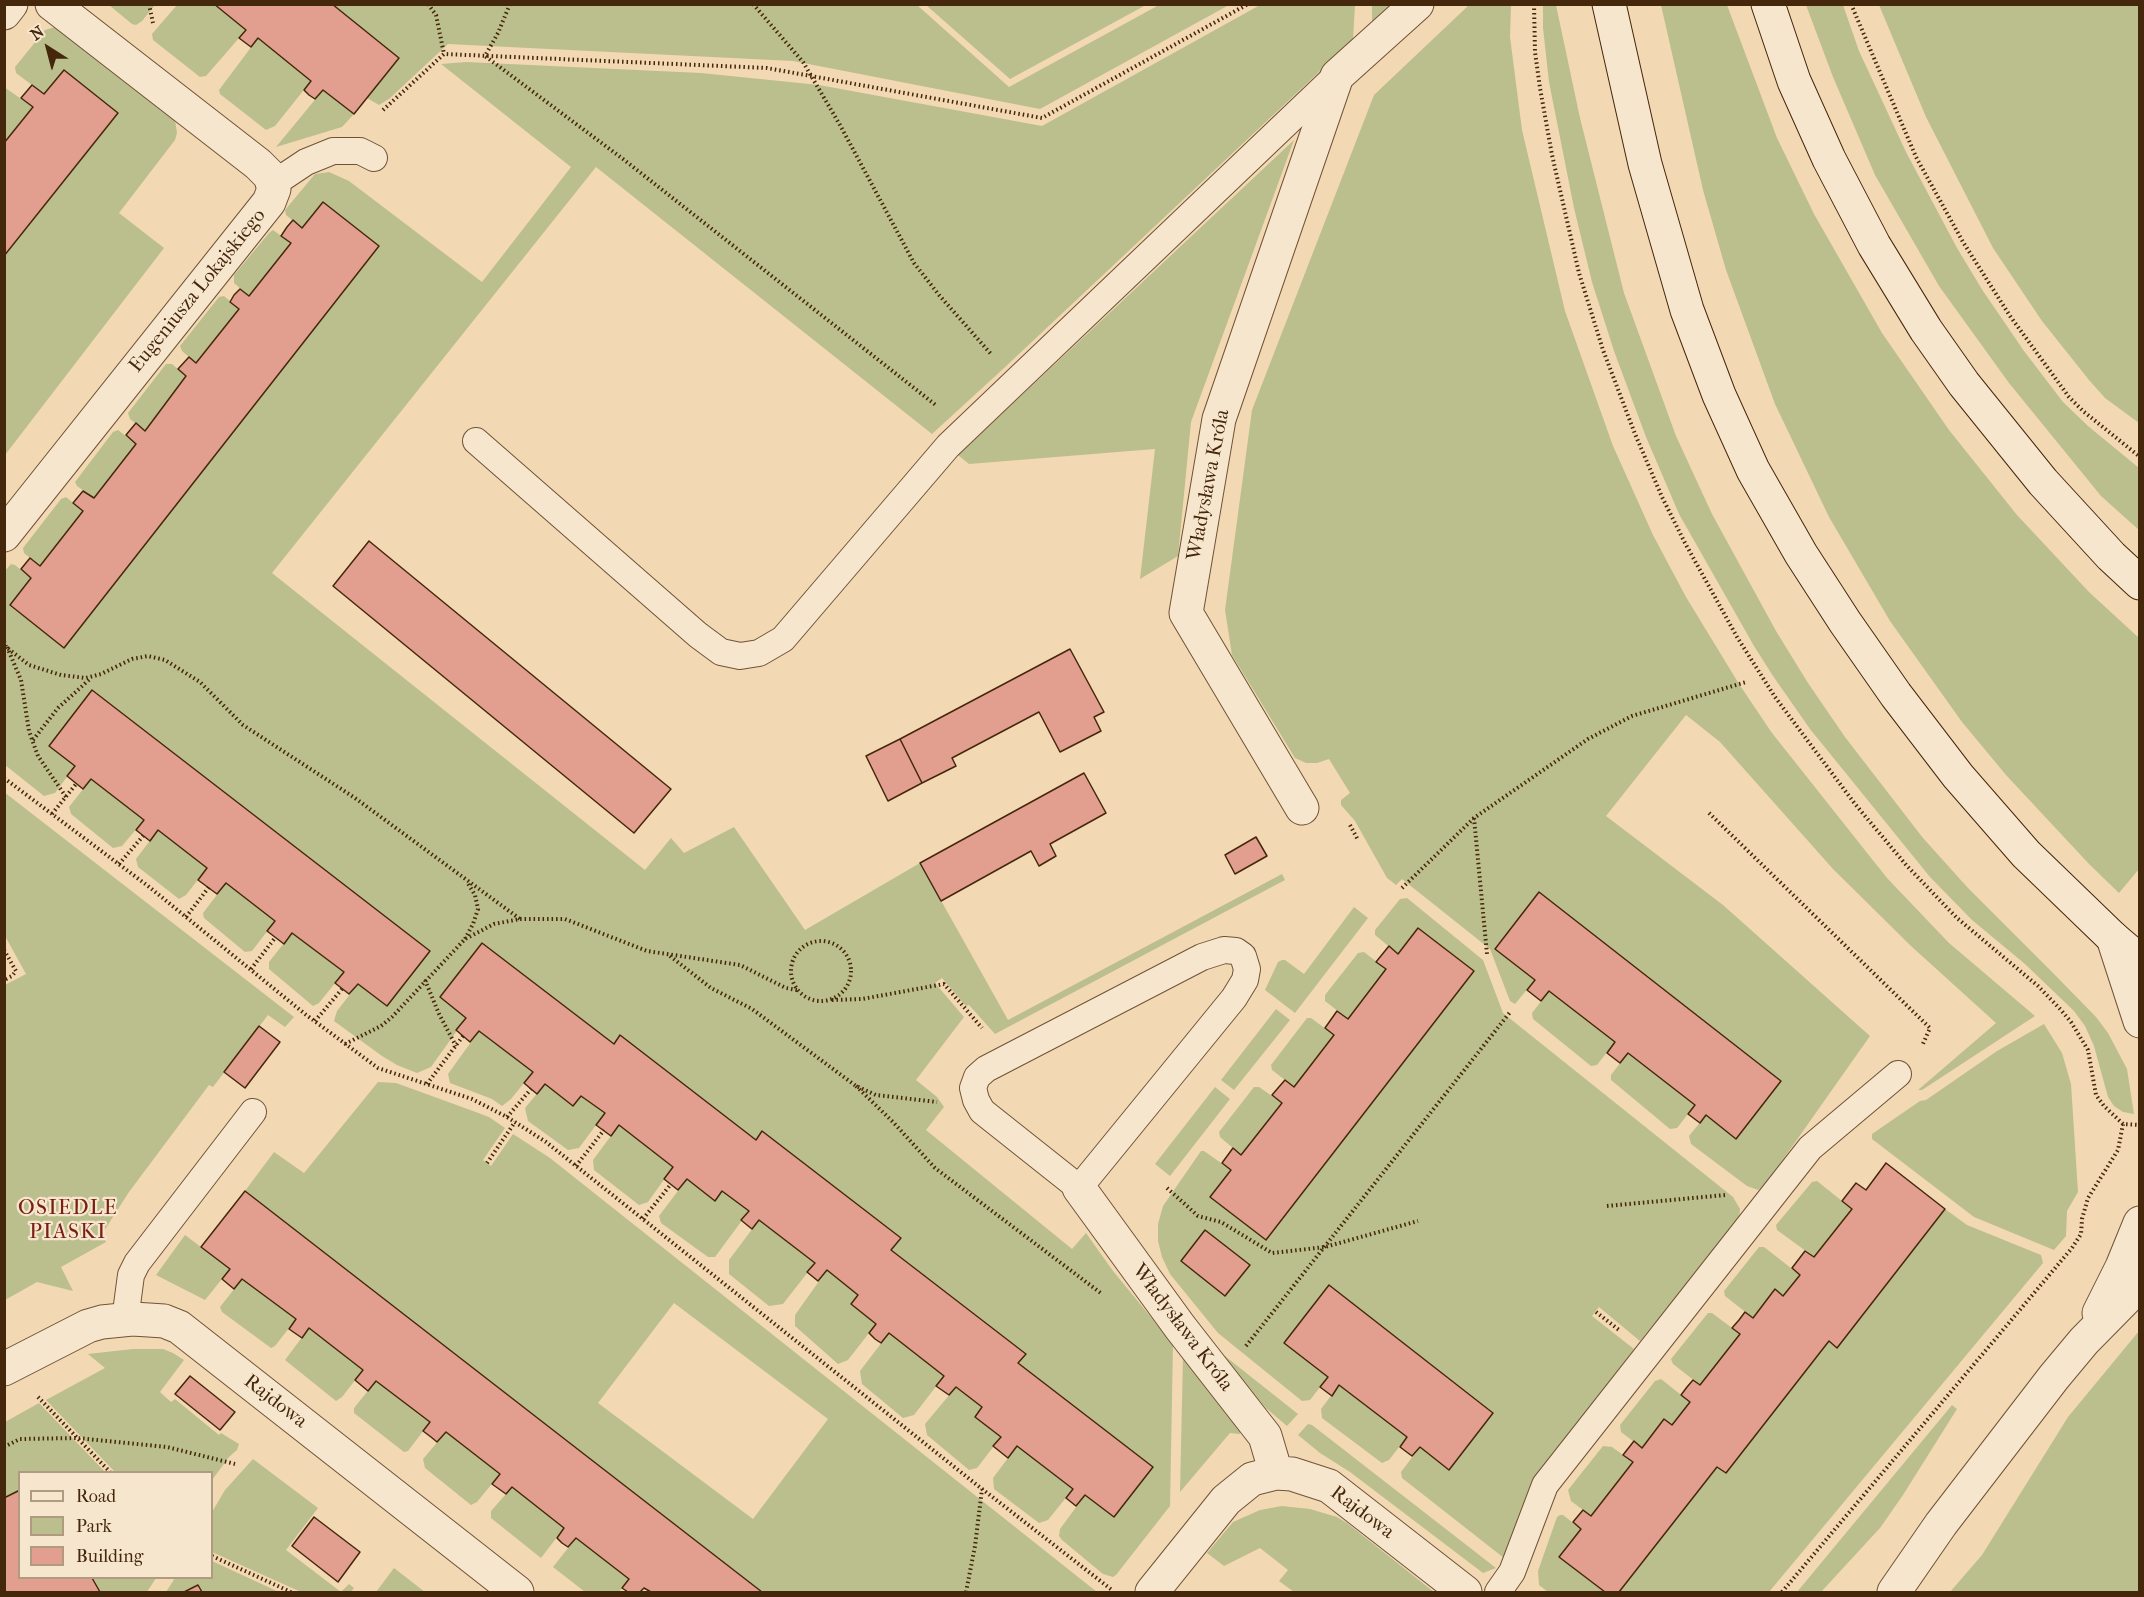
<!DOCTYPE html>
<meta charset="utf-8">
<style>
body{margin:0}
#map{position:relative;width:2144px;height:1597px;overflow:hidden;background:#f3d8b4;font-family:"IM FELL French Canon",serif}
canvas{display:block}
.frame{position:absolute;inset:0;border:6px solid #45270b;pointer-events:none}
.legend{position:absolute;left:18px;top:1471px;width:195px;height:108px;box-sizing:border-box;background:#f7e6ce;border:2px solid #b09a80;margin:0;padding:8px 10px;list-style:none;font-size:18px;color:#45270b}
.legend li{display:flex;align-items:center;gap:12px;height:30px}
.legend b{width:30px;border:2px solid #b09a80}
.north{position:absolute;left:18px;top:18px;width:60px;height:60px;-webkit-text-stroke:4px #f7e6ce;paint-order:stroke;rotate:324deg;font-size:16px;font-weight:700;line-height:24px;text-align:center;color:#45270b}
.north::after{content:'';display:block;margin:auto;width:21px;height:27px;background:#45270b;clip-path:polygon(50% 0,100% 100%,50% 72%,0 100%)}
</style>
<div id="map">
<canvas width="2144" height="1597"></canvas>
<div class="frame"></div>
<ul class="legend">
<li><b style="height:8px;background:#f7e6ce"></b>Road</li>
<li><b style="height:16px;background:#bbbf8d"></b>Park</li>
<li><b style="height:16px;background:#e29f8f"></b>Building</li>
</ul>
<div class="north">N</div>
</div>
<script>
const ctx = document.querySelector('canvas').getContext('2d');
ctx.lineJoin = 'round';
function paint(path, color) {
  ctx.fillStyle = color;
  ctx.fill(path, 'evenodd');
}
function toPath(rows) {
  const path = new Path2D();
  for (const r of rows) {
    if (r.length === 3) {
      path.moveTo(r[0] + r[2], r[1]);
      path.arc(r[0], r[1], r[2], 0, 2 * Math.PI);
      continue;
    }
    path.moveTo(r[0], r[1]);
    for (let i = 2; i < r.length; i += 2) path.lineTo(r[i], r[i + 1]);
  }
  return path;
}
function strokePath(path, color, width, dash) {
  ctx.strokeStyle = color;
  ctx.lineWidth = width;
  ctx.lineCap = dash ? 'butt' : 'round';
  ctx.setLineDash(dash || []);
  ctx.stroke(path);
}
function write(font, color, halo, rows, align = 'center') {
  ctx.font = font + ' "IM FELL French Canon",serif';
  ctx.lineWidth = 4.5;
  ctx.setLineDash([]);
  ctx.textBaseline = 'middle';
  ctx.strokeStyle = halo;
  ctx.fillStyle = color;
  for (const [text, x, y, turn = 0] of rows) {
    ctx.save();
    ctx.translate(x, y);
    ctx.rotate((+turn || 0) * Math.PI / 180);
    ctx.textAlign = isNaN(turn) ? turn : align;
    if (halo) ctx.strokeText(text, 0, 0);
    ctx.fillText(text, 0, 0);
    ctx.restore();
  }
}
paint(toPath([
 [109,5,155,5,142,21,136,25,132,24],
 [177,5,214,5,246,30,206,76,200,77,153,40,152,34],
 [332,5,917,5,1009,87,1159,5,1229,5,1040,109,793,61,448,44,389,99,379,105,367,98],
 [926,5,1146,5,1010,79],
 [1260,5,1355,5,1353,40,1003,369,932,434,596,167,272,573,645,870,671,838,684,853,734,827,805,930,920,863,1008,1020,1282,874,1285,880,995,1034,969,1005,966,1006,942,978,935,983,964,1017,916,1080,937,1097,944,1107,926,1130,1072,1249,1086,1233,1113,1271,1173,1344,1170,1506,1116,1575,1113,1577,1103,1574,1062,1540,1059,1536,1060,1529,1085,1495,1114,1517,1152,1467,1018,1363,1026,1353,892,1250,901,1237,763,1132,756,1140,620,1036,614,1044,482,943,440,997,466,1018,431,1067,417,1073,397,1065,382,1056,334,1021,337,1011,358,984,387,1005,430,951,93,690,49,745,75,766,55,793,44,796,5,765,4,572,11,564,15,565,31,578,10,606,64,648,379,246,323,202,302,228,286,215,285,210,315,174,329,172,349,181,482,282,571,167,441,64,466,62,701,73,819,85,1042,126],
 [1372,5,1390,5,1372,23],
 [1469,5,1511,5,1510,37,1522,130,1565,311,1613,446,1653,535,1686,597,1739,684,1772,733,1887,878,1949,943,2035,1016,1922,1090,1918,1090,1996,1023,1911,946,1833,869,1720,742,1686,715,1606,816,1723,905,1870,1036,1765,1185,1758,1190,1747,1186,1691,1144,1689,1136,1706,1115,1539,892,1495,948,1535,980,1515,1004,1510,1001,1490,949,1402,879,1396,885,1387,878,1355,821,1341,805,1341,800,1350,793,1329,759,1317,763,1306,763,1295,758,1232,655,1225,610,1252,410,1374,95],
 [1543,5,1556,5,1580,118,1624,293,1676,436,1712,514,1776,631,1808,683,1845,737,1882,785,1923,838,1968,888,2055,975,2096,1017,2108,1033,2127,1069,2134,1114,2123,1112,2114,1106,2108,1097,2094,1046,2085,1026,2074,1011,2025,964,1972,920,1930,877,1810,729,1773,676,1754,646,1679,514,1646,437,1614,351,1592,282,1574,208,1549,82,1543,28],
 [1661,5,1727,5,1777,138,1814,214,1882,333,1949,430,2017,515,2089,592,2139,638,2139,869,2119,893,2090,865,2006,775,1962,722,1890,621,1829,517,1775,404,1726,270,1703,190],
 [1806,5,1843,5,1859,51,1906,152,1957,248,1983,291,2024,351,2063,402,2088,426,2139,468,2139,530,2101,496,2009,383,1939,286,1875,175,1833,77],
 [1879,5,2139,5,2139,423,2105,398,2089,380,2042,321,1993,248,1926,117],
 [55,27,175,120,177,133,175,140,119,213,164,248,5,455,5,256,118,113,64,71,44,94,16,73,15,67,45,30],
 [258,38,311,81,275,126,266,130,220,94,219,90],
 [4,87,33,107,5,143],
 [323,90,354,114,342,127,276,147],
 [1294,140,1191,422,1178,556,1140,579,1155,449,969,464,958,455],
 [273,230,291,243,249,296,234,283,234,275,269,233],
 [224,296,239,309,196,363,182,351,180,346,219,297],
 [166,364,172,364,186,376,145,431,130,419,128,413],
 [118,430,136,444,94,498,77,486,75,482,113,432],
 [66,497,83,511,40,566,24,553,23,548,61,499],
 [91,779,144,820,122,846,113,848,71,814,69,807],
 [4,792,294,1017,285,1027,268,1015,213,1087,209,1085,129,1192,102,1234,106,1242,61,1267,73,1291,37,1282,5,1300,5,985,26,974,5,936],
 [158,830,207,868,186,895,179,899,138,867,136,859],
 [226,883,275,921,252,951,245,952,204,918,203,913],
 [1407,898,1483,960,1503,1013,1733,1197,1740,1209,1739,1221,1640,1341,1599,1307,1592,1316,1634,1349,1533,1481,1504,1558,1402,1478,1401,1472,1420,1447,1449,1470,1493,1412,1329,1285,1328,1377,1310,1400,1302,1401,1218,1333,1170,1274,1162,1257,1158,1241,1158,1224,1163,1206,1201,1151,1204,1151,1231,1170,1211,1196,1267,1240,1474,971,1418,928,1398,954,1375,935,1375,930,1400,899],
 [1354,907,1368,918,1295,1013,1265,990,1278,962,1282,960,1285,960,1304,974],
 [292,933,344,972,319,1003,313,1006,269,969,269,962],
 [1364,952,1386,969,1348,1019,1325,1001,1325,995,1358,953],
 [1549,991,1615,1042,1597,1065,1591,1066,1533,1019,1532,1013],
 [1276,1009,1290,1020,1234,1090,1221,1080],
 [1307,1018,1311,1018,1334,1035,1294,1087,1272,1070,1271,1065],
 [2044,1024,2062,1053,2071,1084,2078,1192,2067,1211,2066,1236,2054,1250,1974,1217,1872,1139,1872,1134,1920,1101,1926,1100,1997,1051],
 [479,1031,533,1072,511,1099,502,1106,492,1099,450,1083,448,1074],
 [1628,1053,1695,1105,1677,1128,1670,1129,1611,1080,1611,1075],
 [378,1082,396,1083,473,1111,489,1117,505,1128,483,1160,491,1166,513,1134,550,1158,1097,1592,762,1592,245,1191,274,1152,304,1173],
 [674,1303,828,1419,753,1519,598,1403],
 [545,1084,573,1106,581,1096,605,1113,579,1148,568,1150,528,1121,525,1108],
 [1215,1087,1230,1099,1170,1176,1155,1164],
 [1254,1087,1259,1087,1282,1103,1241,1155,1220,1137,1219,1132],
 [619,1125,673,1167,648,1202,639,1205,594,1170,593,1160],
 [687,1179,722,1191,749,1211,715,1257,708,1257,661,1223,659,1216],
 [1817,1181,1852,1209,1814,1257,1777,1230,1776,1225,1812,1182],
 [1945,1209,1967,1225,2041,1255,2043,1263,1769,1592,1619,1592,1717,1467,1726,1473,1829,1341,1837,1347],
 [759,1220,815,1263,783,1304,769,1306,729,1274,729,1260],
 [185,1235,230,1269,205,1300,156,1275],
 [1759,1247,1764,1247,1800,1275,1783,1296,1775,1290,1753,1318,1725,1296,1724,1291],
 [827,1270,858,1295,851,1304,876,1324,848,1360,838,1364,795,1326,795,1315],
 [242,1279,296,1319,275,1346,271,1348,222,1312,220,1307],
 [1708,1313,1712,1313,1740,1334,1700,1385,1673,1364,1671,1359],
 [309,1328,363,1370,342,1397,336,1401,285,1360],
 [2139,1331,2139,1592,1950,1592,1982,1555,2068,1417],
 [889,1333,944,1376,914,1415,903,1418,862,1384,860,1371],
 [133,1349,163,1349,173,1353,184,1360,160,1392,171,1402,175,1399,219,1435,221,1433,239,1444,237,1450,229,1457,212,1480,212,1472,115,1472,46,1400,105,1368,88,1354],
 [1216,1349,1298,1414,1287,1426,1266,1408],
 [1183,1356,1241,1425,1240,1434,1230,1433,1180,1492],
 [1661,1379,1690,1402,1672,1425,1664,1419,1642,1448,1621,1432,1620,1425,1655,1381],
 [376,1381,430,1422,408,1451,404,1452,354,1413,354,1408],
 [1339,1385,1407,1437,1389,1460,1382,1463,1322,1418,1321,1409],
 [956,1387,982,1407,975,1417,1001,1437,977,1468,969,1470,927,1435,925,1424],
 [39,1403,105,1472,20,1472,19,1490,5,1498,5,1422],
 [1952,1405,1957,1409,1903,1495,1880,1528,1821,1592,1797,1592],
 [1308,1424,1312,1425,1496,1568,1483,1573,1350,1472,1320,1453,1298,1435],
 [446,1432,500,1474,477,1502,471,1505,425,1468,423,1459],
 [1017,1446,1073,1489,1048,1520,1039,1523,994,1489,993,1478],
 [1603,1446,1612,1447,1633,1462,1591,1516,1571,1501,1568,1490],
 [253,1459,318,1508,286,1550,341,1592,349,1584,354,1588,351,1592,301,1592,212,1552,212,1512,225,1490],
 [512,1487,564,1528,541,1558,491,1518,491,1511],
 [1282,1506,1310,1509,1337,1517,1347,1523,1434,1592,1294,1592,1279,1581,1288,1570,1260,1548,1224,1566,1207,1553,1233,1522,1260,1510],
 [1560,1515,1563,1515,1581,1529,1560,1557,1605,1592,1548,1592,1539,1585,1538,1571,1557,1517],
 [576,1538,629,1579,619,1592,585,1592,553,1567],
 [212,1561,279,1592,202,1592,197,1585,184,1592,166,1592,175,1578,212,1578],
 [394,1568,425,1592,376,1592],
 [92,1578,156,1578,147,1592,100,1592]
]), '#bbbf8d');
const building = toPath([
 [214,4,332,4,399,58,354,114,323,90,315,99,309,95,304,90,311,81,258,38,251,47,239,38,246,30,214,4],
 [64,70,118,113,4,256,4,143,33,107,21,98,32,85,44,94,64,70],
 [323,202,379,246,64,648,10,605,31,578,21,569,30,558,40,566,83,511,73,503,83,491,94,498,136,444,126,435,136,423,145,431,186,376,178,369,189,357,196,363,239,309,230,302,234,295,240,289,249,296,291,243,281,236,287,227,293,220,302,228,323,202],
 [369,541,671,789,634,833,333,586,369,541],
 [1070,649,1104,712,1094,717,1101,731,1060,752,1039,712,952,758,956,766,922,783,900,739,1070,649],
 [92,690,430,951,387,1006,358,984,349,994,335,983,344,972,292,933,284,944,267,931,275,921,226,883,217,894,198,880,207,868,158,830,150,841,136,830,144,820,91,779,83,789,67,776,75,766,49,746,92,690],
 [900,739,922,783,888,801,866,756,900,739],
 [1084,773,1106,813,1050,844,1056,856,1039,866,1031,851,941,901,920,863,1084,773],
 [1256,837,1267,856,1235,874,1225,855,1256,837],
 [1539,892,1781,1081,1736,1139,1706,1115,1700,1123,1688,1114,1695,1105,1628,1053,1620,1063,1607,1053,1615,1042,1549,991,1541,1001,1527,990,1535,980,1495,949,1539,892],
 [1418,928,1474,971,1266,1240,1210,1197,1231,1170,1222,1163,1233,1148,1241,1155,1282,1103,1272,1095,1278,1088,1285,1080,1294,1087,1334,1035,1325,1028,1337,1011,1348,1019,1386,969,1376,962,1389,946,1398,954,1418,928],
 [482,943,614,1044,620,1035,756,1140,762,1131,901,1238,891,1250,1026,1354,1018,1363,1153,1467,1114,1517,1085,1495,1076,1506,1066,1498,1073,1489,1017,1446,1008,1458,993,1446,1001,1437,975,1417,982,1407,956,1387,949,1395,936,1386,944,1376,889,1333,881,1343,875,1339,869,1333,876,1324,851,1304,858,1295,827,1270,818,1281,807,1272,815,1263,759,1220,752,1229,747,1225,741,1220,749,1211,722,1191,715,1201,687,1179,678,1190,664,1179,673,1167,619,1125,611,1136,596,1125,605,1113,581,1096,573,1106,545,1084,537,1094,524,1083,533,1072,479,1031,470,1042,456,1030,466,1018,440,997,482,943],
 [259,1026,280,1042,245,1088,224,1072,259,1026],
 [1886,1163,1945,1209,1837,1348,1829,1341,1726,1473,1717,1467,1619,1592,1605,1592,1559,1557,1581,1529,1573,1522,1583,1510,1591,1516,1633,1462,1623,1455,1634,1441,1642,1448,1664,1419,1672,1425,1690,1402,1681,1395,1687,1387,1693,1380,1700,1385,1740,1334,1732,1328,1739,1320,1745,1312,1753,1318,1775,1289,1783,1296,1800,1275,1792,1268,1805,1251,1814,1257,1852,1209,1842,1201,1856,1183,1866,1190,1886,1163],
 [245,1191,571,1444,762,1592,651,1592,644,1588,640,1592,628,1592,622,1588,629,1579,576,1538,568,1547,562,1543,557,1538,564,1528,512,1487,506,1494,492,1484,500,1474,446,1432,437,1442,431,1437,423,1431,430,1422,376,1381,368,1391,355,1380,363,1370,309,1328,302,1338,289,1329,296,1319,242,1279,234,1289,222,1279,230,1269,201,1247,245,1191],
 [1205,1230,1250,1265,1225,1296,1181,1261,1205,1230],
 [1329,1285,1493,1413,1449,1470,1420,1447,1412,1456,1400,1447,1407,1437,1339,1385,1332,1396,1320,1387,1328,1377,1284,1343,1329,1285],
 [190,1376,235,1412,220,1430,175,1394,190,1376],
 [20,1490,20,1578,92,1578,100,1592,4,1592,4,1498,20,1490],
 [314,1517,360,1552,338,1582,292,1546,314,1517],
 [198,1585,202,1592,184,1592,198,1585]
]);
paint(building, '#e29f8f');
strokePath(building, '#45270b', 1.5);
const service = toPath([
 [273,184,306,162,333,151,360,151,374,158],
 [476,441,698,635,721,652,740,656,759,653,783,639,948,446,1336,76],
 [1224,950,1236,951,1243,956,1247,969,1245,980,1234,998,1079,1188,982,1111,976,1100,973,1088,977,1077,986,1069,1202,957,1224,950],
 [125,1320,131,1275,137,1263,253,1112],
 [1498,1592,1512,1572,1545,1485,1810,1148,1898,1074]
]);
const minor = toPath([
 [4,13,11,4],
 [4,535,269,202,274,189,270,176,258,164,52,4],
 [1302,808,1186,613,1219,419,1337,76,1417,4],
 [1079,1188,1180,1327,1265,1436,1276,1473],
 [4,1369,88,1326,102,1322,132,1319,149,1320,164,1321,179,1327,517,1592],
 [1152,1592,1226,1500,1252,1479,1276,1473,1292,1474,1329,1486,1465,1592]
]);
const tertiary = toPath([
 [2113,938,2140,1021],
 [2099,1313,2122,1267,2140,1223],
 [1894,1592,1941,1524,2054,1377,2084,1341,2140,1284]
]);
const secondary = toPath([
 [1609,4,1645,164,1687,310,1719,395,1753,470,1801,554,1845,622,1896,695,1958,776,2026,854,2113,938,2140,961],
 [1768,4,1794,81,1829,159,1874,245,1926,330,1964,384,2043,482,2111,556,2140,583]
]);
strokePath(service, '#705335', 28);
strokePath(minor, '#705335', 35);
strokePath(tertiary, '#705335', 35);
strokePath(secondary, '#45270b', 35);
strokePath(toPath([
 [149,4,153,23],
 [428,4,436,15,444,54],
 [510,4,498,33,485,56,623,159,937,406],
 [753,4,803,62,840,125,914,263,939,295,991,354],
 [1534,4,1535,52,1540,88,1552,155,1579,273,1603,350,1635,434,1662,497,1685,543,1737,637,1775,697,1855,804,1907,866,1957,918,2038,986,2061,1010,2071,1022,2088,1050,2096,1095,2104,1106,2123,1124,2140,1125],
 [1851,4,1916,157,1963,242,2010,316,2069,397,2083,411,2140,457],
 [383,110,444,54,767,68,1042,118,1248,4],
 [4,641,6,647,29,665,61,675,86,678,101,674,132,659,148,656,165,660,200,682,243,725,355,798,520,919],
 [7,647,21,680,29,731,38,756,66,797],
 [33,740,58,708,91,678],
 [4,778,148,886,305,1014,378,1068,472,1099,507,1117,546,1142,977,1485,1112,1590],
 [1709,813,1930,1028,1922,1046],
 [52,814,76,784],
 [1474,818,1487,954],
 [1350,825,1358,840],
 [119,864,143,836],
 [1402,888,1474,818,1588,739,1632,716,1746,682],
 [186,917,209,887],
 [465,939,473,924,478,909,475,895,467,882],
 [821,971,30],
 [4,950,16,971,12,976,4,980],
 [670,956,711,988,752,1009,856,1086,876,1095,937,1102],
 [251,969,275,938],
 [425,980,439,1014,456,1046],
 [832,1000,862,999,944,984,982,1028],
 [315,1021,342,989],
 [345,1044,381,1026,392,1017,465,939,494,924,520,919,565,919,647,951,740,965,786,988,797,990],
 [427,1084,463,1036],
 [856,1086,893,1122,935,1168,1102,1294],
 [507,1117,531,1089],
 [487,1163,515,1122],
 [576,1166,604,1130],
 [1167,1188,1198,1216,1221,1222,1272,1253,1325,1247,1418,1221],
 [1607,1206,1725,1195],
 [643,1219,671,1184],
 [1596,1312,1619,1330],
 [1246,1346,1511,1011],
 [38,1397,110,1472],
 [4,1447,20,1439,77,1438,167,1447,235,1464],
 [212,1556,291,1592],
 [966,1592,975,1546,982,1489],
 [1782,1592,2072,1248,2081,1234,2082,1219,2088,1198,2118,1150,2123,1124]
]), '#45270b', 4, [1.5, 3]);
strokePath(service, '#f7e6ce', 26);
strokePath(minor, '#f7e6ce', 33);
strokePath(tertiary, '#f7e6ce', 33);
strokePath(secondary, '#f7e6ce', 33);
write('20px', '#45270b', '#f7e6ce', [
 ["Eugeniusza Lokajskiego",198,291,-51],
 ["Władysława Króla",1209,485,-79],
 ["Władysława Króla",1182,1328,53],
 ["Rajdowa",275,1402,38],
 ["Rajdowa",1362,1513,37]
]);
ctx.letterSpacing = '1.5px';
write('21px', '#7a1f14', '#f7e6ce', [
 ["OSIEDLE",68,1209],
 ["PIASKI",68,1233]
]);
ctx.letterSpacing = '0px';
</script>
